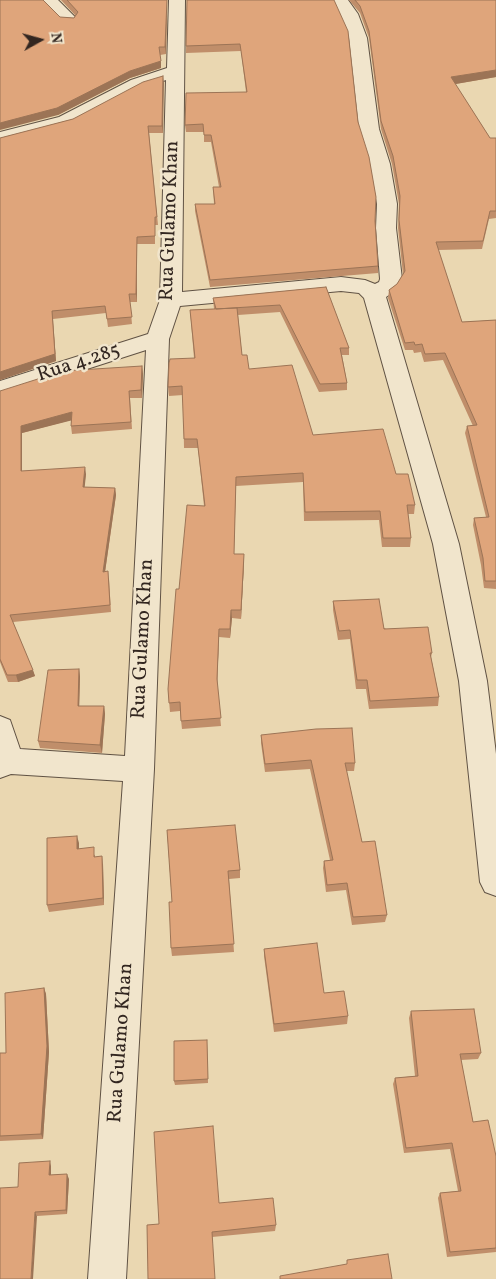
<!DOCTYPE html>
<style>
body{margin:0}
#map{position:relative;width:496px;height:1279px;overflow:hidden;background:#ead7b1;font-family:Vollkorn,serif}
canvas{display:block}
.north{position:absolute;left:15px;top:15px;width:50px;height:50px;-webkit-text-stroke:4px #f1e5cc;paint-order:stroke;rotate:83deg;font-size:14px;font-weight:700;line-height:20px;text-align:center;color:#322620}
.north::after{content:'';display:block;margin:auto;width:18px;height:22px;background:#322620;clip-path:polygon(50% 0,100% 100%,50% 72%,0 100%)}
</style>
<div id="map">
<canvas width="496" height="1279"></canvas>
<div class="north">N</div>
</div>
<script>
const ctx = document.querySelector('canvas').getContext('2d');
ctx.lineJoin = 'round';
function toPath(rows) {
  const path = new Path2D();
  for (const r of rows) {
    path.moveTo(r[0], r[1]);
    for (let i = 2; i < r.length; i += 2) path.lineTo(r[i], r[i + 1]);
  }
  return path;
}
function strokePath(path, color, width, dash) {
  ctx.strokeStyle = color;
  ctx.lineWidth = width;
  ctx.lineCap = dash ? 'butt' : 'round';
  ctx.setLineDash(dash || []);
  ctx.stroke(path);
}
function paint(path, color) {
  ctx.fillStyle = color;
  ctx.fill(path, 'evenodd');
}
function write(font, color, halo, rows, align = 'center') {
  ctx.font = font + ' Vollkorn,serif';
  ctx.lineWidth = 5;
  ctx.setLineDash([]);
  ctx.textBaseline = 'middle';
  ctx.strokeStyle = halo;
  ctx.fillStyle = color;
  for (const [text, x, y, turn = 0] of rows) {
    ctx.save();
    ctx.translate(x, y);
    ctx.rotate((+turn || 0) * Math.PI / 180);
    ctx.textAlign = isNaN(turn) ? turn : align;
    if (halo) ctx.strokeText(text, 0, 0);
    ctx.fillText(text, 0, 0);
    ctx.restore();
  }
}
const minor = toPath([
 [39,0,58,0,77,19,74,23,68,24,62,23,39,0],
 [169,0,185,0,182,292,341,277,365,280,375,284,379,282,380,279,376,228,377,204,370,164,359,129,349,38,340,14,332,0,348,0,358,14,367,38,379,129,390,164,397,204,396,228,402,279,395,291,386,297,459,544,487,681,496,754,496,896,485,892,480,882,459,681,433,544,364,298,359,293,341,291,180,306,169,339,154,769,126,1279,88,1279,123,781,11,774,0,778,0,716,10,720,20,749,125,756,146,350,0,397,0,381,148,334,160,300,166,80,143,88,73,125,0,144,0,132,59,117,131,80,167,68,169,0]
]);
strokePath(minor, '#605244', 2);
paint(minor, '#f1e5cc');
paint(toPath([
 [61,0,167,0,166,54,160,55,161,68,130,78,58,115,60,17,74,18,75,15],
 [187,0,358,122,375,221,378,266,378,273,210,287,195,211,195,204,214,204,213,187,219,187,211,142,204,142,204,132,186,132,185,125,246,92,241,51,186,53],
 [349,0,496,0,496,77,455,84,490,138,496,138,496,218,489,219,482,249,438,250,462,322,496,320,496,589,484,588,481,565,473,525,474,518,486,517,465,433,467,426,473,426,443,360,424,362,421,352,414,353,413,350,405,350,388,298,389,290,397,284,403,274,398,228,399,204,392,164,381,129,369,38,360,13],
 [163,76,163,133,149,133,158,225,155,225,155,244,137,244,137,302,130,302,132,324,108,327,106,313,53,319,56,361,0,380,0,138,73,119],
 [326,287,349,348,349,355,342,355,347,383,347,390,319,392,280,312,238,315,242,355,249,369,313,435,396,474,415,505,414,514,408,514,411,538,410,547,382,547,379,520,304,521,303,482,236,486,234,554,244,563,241,619,232,618,230,638,219,637,217,683,221,726,182,729,180,711,170,712,168,689,179,589,204,506,198,448,184,448,183,395,169,396,168,387,194,358,190,310,214,309,213,298],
 [142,366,143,374,142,398,130,398,132,429,72,434,71,426,71,420,22,433,22,471,86,474,84,487,115,488,116,495,105,572,109,579,111,612,13,622,35,676,18,682,8,682,0,662,0,391],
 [333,601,432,653,431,657,439,697,438,706,369,709,366,689,356,689,350,639,338,640,333,610],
 [79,669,80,677,79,706,104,706,105,714,102,753,40,748,38,741],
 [261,735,355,763,354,771,346,771,362,842,387,915,385,922,352,925,346,890,326,892,323,868,324,861,330,860,310,769,265,772,261,743],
 [167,830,240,870,240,878,229,879,234,952,172,956,171,948,172,902],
 [79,843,79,849,95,855,95,857,103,864,104,905,49,912,47,905],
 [264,949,324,993,348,1016,347,1024,274,1032,264,956],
 [44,988,46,994,49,1052,43,1139,0,1141,0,1053,6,1053],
 [411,1011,481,1053,478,1059,461,1060,473,1122,496,1156,496,1252,447,1257,438,1198,440,1193,458,1191,450,1149,404,1153,393,1084,395,1078,415,1076,409,1018],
 [207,1040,208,1083,175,1085,174,1081],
 [51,1166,51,1175,69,1179,67,1214,37,1216,18,1187],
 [219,1203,276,1225,275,1231,212,1237,159,1224]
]), '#c08e6a');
paint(toPath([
 [167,0,166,54,165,47],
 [161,61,161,68,130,78,58,115,0,130,0,123,130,71],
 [496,70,496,77,450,85,451,77],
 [163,76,164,83,163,133,162,126],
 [137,237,137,302,136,294],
 [52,311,56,361,0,380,0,372],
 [142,366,143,374,142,398,141,390],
 [72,412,73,420,22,433,22,478,21,471,21,426],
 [85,467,86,474,84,494,83,487],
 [115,488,116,495,104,579,103,572],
 [244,554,244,563,241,619,241,610],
 [231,610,232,618,230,638,230,629],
 [219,629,219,637,217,687,217,679],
 [79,669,80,677,79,714,78,706],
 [33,670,35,676,18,682,16,675],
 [104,706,105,714,102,753,100,745],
 [77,836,79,843,79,857,77,849],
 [102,856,103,864,104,905,103,898],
 [44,988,46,994,49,1052,43,1139,41,1134],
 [50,1161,51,1166,51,1180,49,1175],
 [67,1174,69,1179,67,1214,66,1210],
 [35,1212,37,1216,33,1279,31,1279]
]), '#9c7456');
const building = toPath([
 [0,0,43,0,60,17,74,18,78,12,67,0,167,0,165,47,159,47,161,61,130,71,57,108,0,123,0,0],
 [187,0,334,0,348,31,358,122,369,157,376,197,375,221,378,266,210,280,195,204,215,204,213,187,221,187,211,135,204,135,203,124,185,125,186,93,247,92,240,44,186,46,187,0],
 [355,0,496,0,496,70,451,77,490,138,496,138,496,211,490,211,483,241,436,242,462,322,496,320,496,581,485,581,483,558,474,518,489,517,467,426,477,425,445,353,425,354,422,344,415,345,414,342,405,343,389,290,397,284,405,271,399,220,400,196,393,156,381,121,369,31,360,6,355,0],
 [163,76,162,126,148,126,157,217,155,217,155,236,137,237,136,294,129,294,132,317,107,319,105,306,52,311,55,354,0,372,0,138,73,119,143,82,163,76],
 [326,287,349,348,340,348,347,383,320,384,280,305,216,309,213,298,326,287],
 [237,308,242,355,247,355,249,369,292,365,313,435,383,429,396,474,408,474,415,505,407,505,411,538,383,538,380,511,305,512,303,473,236,477,234,554,244,554,241,610,231,610,230,629,219,629,217,679,221,718,181,721,180,702,169,703,168,689,176,589,179,589,187,505,205,506,197,439,184,439,182,386,168,387,169,363,170,359,195,358,190,310,237,308],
 [142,366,141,390,129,391,131,422,71,426,72,412,21,426,21,471,85,467,83,487,115,488,103,572,108,571,110,605,10,615,33,670,16,675,7,675,0,659,0,391,63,371,142,366],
 [379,599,384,629,428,627,432,653,430,653,439,697,370,701,367,680,357,680,350,630,339,631,333,601,379,599],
 [79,669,78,706,104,706,100,745,38,741,48,670,79,669],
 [352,728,355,763,345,763,362,842,375,841,387,915,353,917,347,883,327,885,324,861,333,860,311,760,265,764,261,735,316,729,352,728],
 [235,825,240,870,228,871,234,944,171,948,169,902,172,902,167,830,235,825],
 [77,836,77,849,94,847,94,857,102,856,103,898,47,905,47,838,77,836],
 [317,943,324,993,344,991,348,1016,274,1024,264,949,317,943],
 [44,988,47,1046,41,1134,0,1136,0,1053,6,1053,5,993,44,988],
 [474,1009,481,1053,460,1054,473,1122,488,1120,496,1156,496,1248,450,1252,440,1193,461,1191,452,1143,406,1148,395,1078,418,1076,411,1011,474,1009],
 [207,1040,208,1079,174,1081,174,1041,207,1040],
 [213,1126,219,1203,273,1198,276,1225,212,1232,215,1279,148,1279,147,1225,159,1224,154,1132,213,1126],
 [50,1161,49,1175,67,1174,66,1210,35,1212,31,1279,0,1279,0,1188,18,1187,19,1163,50,1161],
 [388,1254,392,1279,280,1279,280,1276,347,1264,347,1260,388,1254]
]);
paint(building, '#dfa57b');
strokePath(building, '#9c7456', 1);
write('20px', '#322620', '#f1e5cc', [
 ["Rua Gulamo Khan",171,221,-88],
 ["Rua 4.285",79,364,-18],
 ["Rua Gulamo Khan",144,639,-87],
 ["Rua Gulamo Khan",122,1043,-86]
]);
</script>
